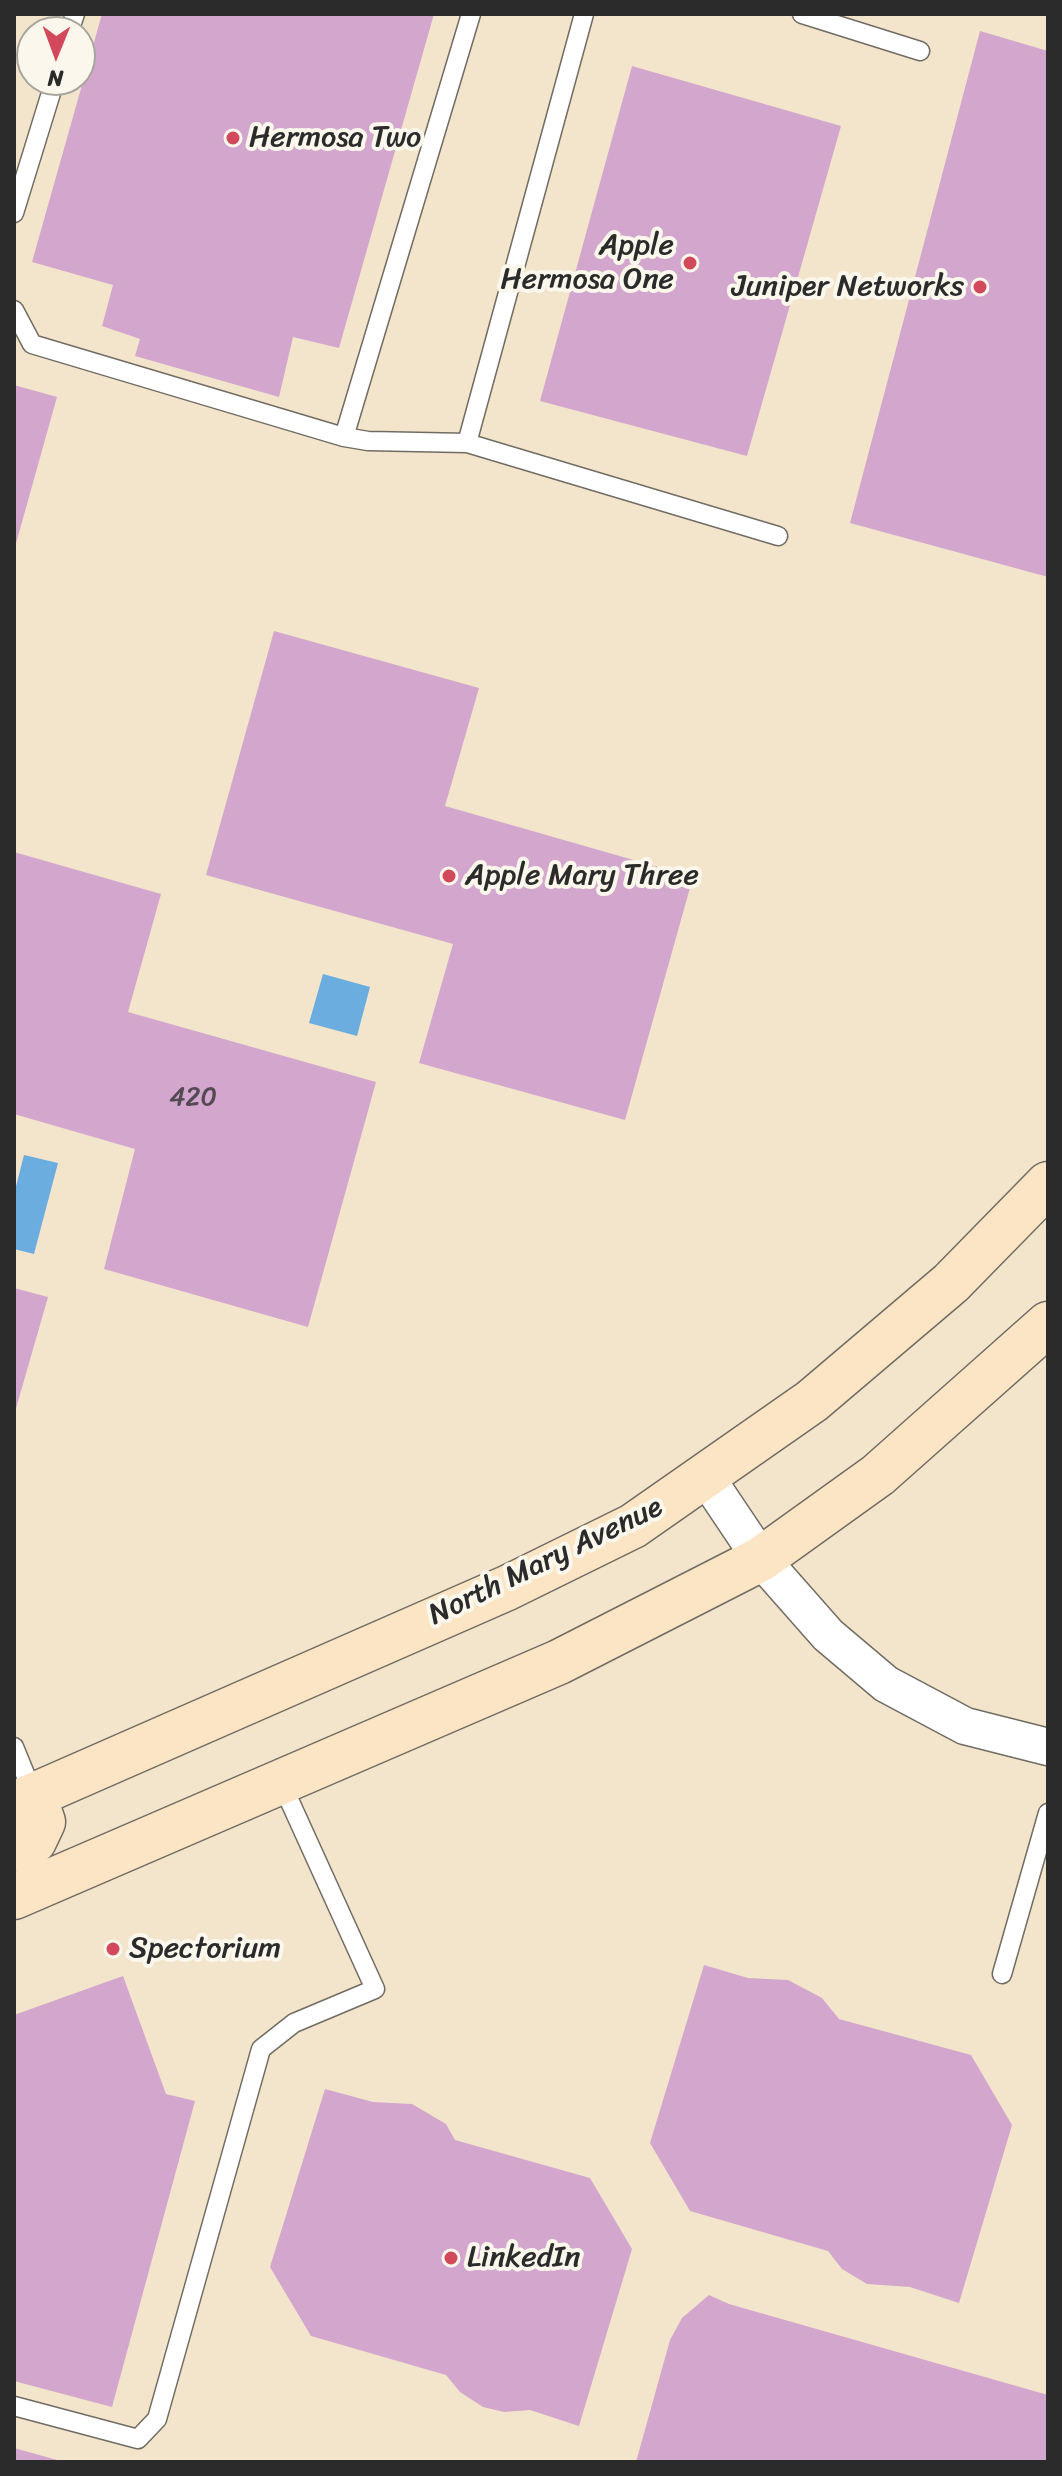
<!DOCTYPE html>
<style>
body{margin:0}
#map{position:relative;width:1062px;height:2476px;overflow:hidden;background:#f2e5cb;font-family:Sriracha,sans-serif}
canvas{display:block}
.frame{position:absolute;inset:0;border:16px solid #2b2b2b;pointer-events:none}
.north{position:absolute;left:16px;top:16px;width:80px;height:80px;box-sizing:border-box;background:#fbf7ec;border:2px solid #a8a59f;border-radius:50%;rotate:181deg;font-size:22px;font-weight:700;line-height:32px;text-align:center;color:#2b2b2b}
.north::after{content:'';display:block;margin:auto;width:28px;height:36px;background:#d1495b;clip-path:polygon(50% 0,100% 100%,50% 72%,0 100%)}
</style>
<div id="map">
<canvas width="1062" height="2476"></canvas>
<div class="frame"></div>
<div class="north">N</div>
</div>
<script>
const ctx = document.querySelector('canvas').getContext('2d');
ctx.lineJoin = 'round';
function paint(path, color) {
  ctx.fillStyle = color;
  ctx.fill(path, 'evenodd');
}
function toPath(rows) {
  const path = new Path2D();
  for (const r of rows) {
    path.moveTo(r[0], r[1]);
    for (let i = 2; i < r.length; i += 2) path.lineTo(r[i], r[i + 1]);
  }
  return path;
}
function strokePath(path, color, width, dash) {
  ctx.strokeStyle = color;
  ctx.lineWidth = width;
  ctx.lineCap = dash ? 'butt' : 'round';
  ctx.setLineDash(dash || []);
  ctx.stroke(path);
}
function write(font, color, halo, rows, align = 'center') {
  ctx.font = font + ' Sriracha,sans-serif';
  ctx.lineWidth = 8;
  ctx.setLineDash([]);
  ctx.textBaseline = 'middle';
  ctx.strokeStyle = halo;
  ctx.fillStyle = color;
  for (const [text, x, y, turn = 0] of rows) {
    ctx.save();
    ctx.translate(x, y);
    ctx.rotate((+turn || 0) * Math.PI / 180);
    ctx.textAlign = isNaN(turn) ? turn : align;
    if (halo) ctx.strokeText(text, 0, 0);
    ctx.fillText(text, 0, 0);
    ctx.restore();
  }
}
paint(toPath([
 [323,974,370,987,357,1036,309,1023],
 [24,1155,58,1163,34,1254,14,1249,14,1194]
]), '#6baddf');
paint(toPath([
 [102,14,434,14,339,348,293,337,279,397,135,356,140,339,102,326,113,285,32,262],
 [980,31,1048,51,1048,577,850,523],
 [632,66,841,126,747,456,540,401],
 [14,385,57,397,15,547,14,547],
 [274,631,479,688,445,806,693,877,625,1120,419,1063,453,944,206,875],
 [14,852,161,894,128,1012,376,1082,308,1327,104,1269,135,1149,14,1114],
 [14,1288,48,1297,15,1412,14,1412],
 [704,1965,748,1978,788,1980,822,1998,839,2019,971,2055,1012,2125,959,2303,910,2287,867,2284,842,2269,828,2251,690,2211,650,2143],
 [123,1976,166,2094,195,2101,112,2407,14,2381,14,2015],
 [325,2089,373,2102,412,2104,446,2124,455,2140,590,2178,632,2249,579,2426,530,2410,504,2412,483,2407,460,2392,446,2375,311,2336,270,2267],
 [709,2295,729,2304,1048,2395,1048,2462,636,2462,670,2340,682,2318],
 [14,2448,61,2461,61,2462,14,2462]
]), '#d3a7cd');
const service = toPath([
 [802,14,920,51],
 [69,32,75,14],
 [14,213,55,80],
 [14,310,32,344,344,437,368,441,467,443,778,536],
 [344,437,471,14],
 [467,443,584,14],
 [14,1747,34,1796],
 [1002,1974,1048,1813],
 [14,2406,138,2439,157,2419,261,2049,294,2023,375,1989,281,1782]
]);
const minor = toPath([
 [706,1477,761,1559,828,1635,886,1684,965,1726,1048,1747]
]);
const secondary = toPath([
 [14,1804,507,1588,633,1526,812,1401,951,1283,1048,1184],
 [14,1850,34,1841,43,1822,34,1796],
 [14,1897,559,1662,761,1559,878,1475,1048,1324]
]);
strokePath(service, '#716c63', 21);
strokePath(minor, '#716c63', 39);
strokePath(secondary, '#716c63', 47);
strokePath(service, '#fff', 18);
strokePath(minor, '#fff', 36);
strokePath(secondary, '#fce5c4', 44);
for (const [x, y, r, color] of [
 [233,138,8,"#d1495b"],
 [690,263,8,"#d1495b"],
 [980,287,8,"#d1495b"],
 [449,876,8,"#d1495b"],
 [113,1949,8,"#d1495b"],
 [451,2258,8,"#d1495b"]
]) {
  const dot = new Path2D();
  dot.arc(x, y, r, 0, 2 * Math.PI);
  ctx.fillStyle = color;
  ctx.fill(dot);
  strokePath(dot, '#fbf7ec', 3);
}
write('26px', '#554a54', null, [
 ["420",193,1098]
]);
write('30px', '#2b2b2b', '#fbf7ec', [
 ["Hermosa Two",249,138],
 ["Apple",674,246,"right"],
 ["Hermosa One",674,280,"right"],
 ["Juniper Networks",964,287,"right"],
 ["Apple Mary Three",465,876],
 ["Spectorium",129,1949],
 ["LinkedIn",467,2258]
], 'left');
write('30px', '#2b2b2b', '#fbf7ec', [
 ["North Mary Avenue",546,1562,-26]
]);
</script>
